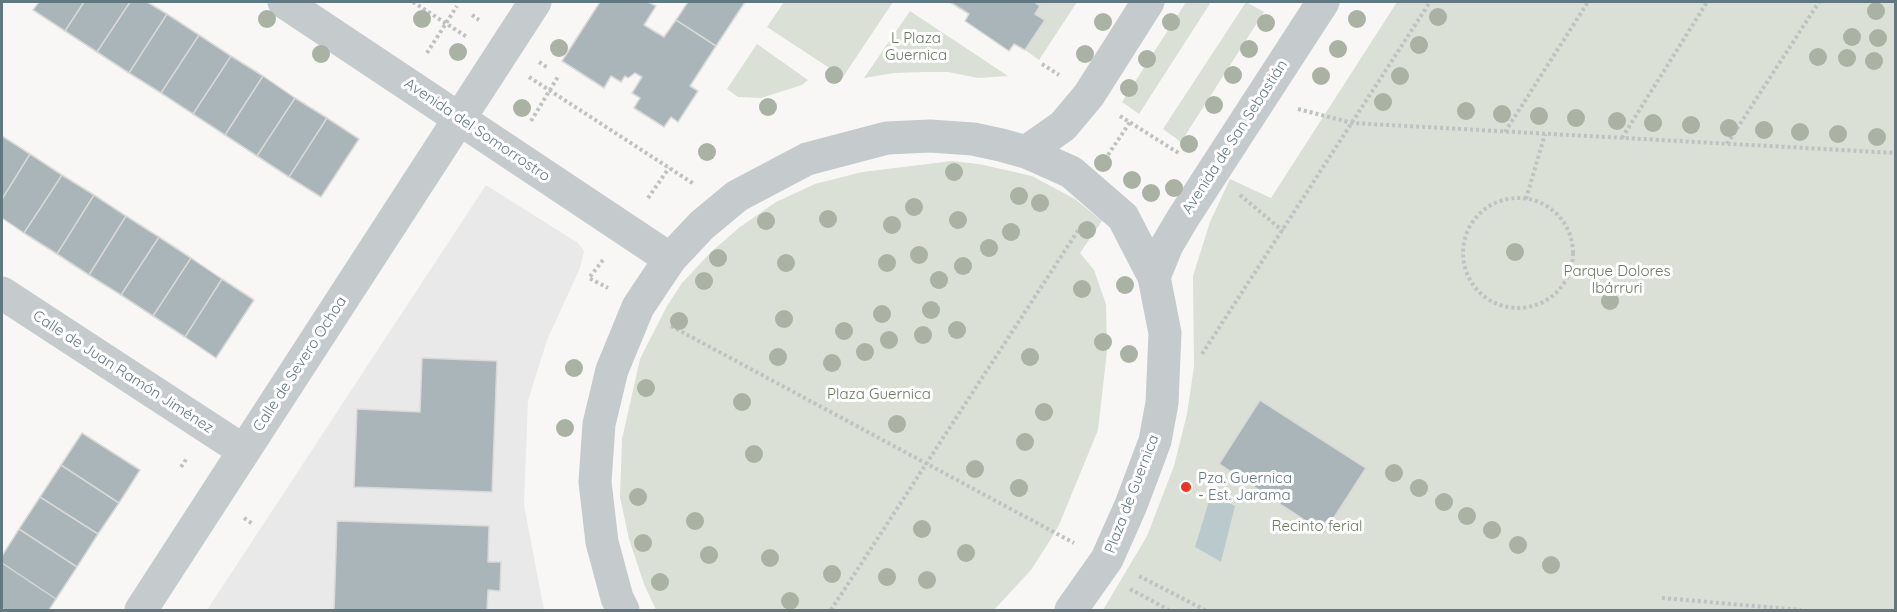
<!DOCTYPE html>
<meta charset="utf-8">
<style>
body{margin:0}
#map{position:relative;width:1897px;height:612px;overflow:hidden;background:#f8f7f5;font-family:Quicksand,sans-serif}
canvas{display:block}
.frame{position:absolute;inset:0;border:3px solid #617881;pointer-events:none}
</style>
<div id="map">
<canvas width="1897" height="612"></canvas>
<div class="frame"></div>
</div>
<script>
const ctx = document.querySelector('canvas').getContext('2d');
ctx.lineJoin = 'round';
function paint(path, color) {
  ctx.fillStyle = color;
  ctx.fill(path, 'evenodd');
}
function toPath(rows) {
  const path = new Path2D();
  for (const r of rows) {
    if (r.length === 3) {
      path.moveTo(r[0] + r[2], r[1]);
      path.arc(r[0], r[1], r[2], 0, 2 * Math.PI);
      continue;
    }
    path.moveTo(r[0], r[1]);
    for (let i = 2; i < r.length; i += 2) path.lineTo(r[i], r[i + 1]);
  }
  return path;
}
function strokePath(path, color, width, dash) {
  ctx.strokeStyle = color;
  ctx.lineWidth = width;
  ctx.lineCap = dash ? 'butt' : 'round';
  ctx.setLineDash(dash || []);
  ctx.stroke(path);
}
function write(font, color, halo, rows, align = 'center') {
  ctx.font = font + ' Quicksand,sans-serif';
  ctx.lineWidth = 6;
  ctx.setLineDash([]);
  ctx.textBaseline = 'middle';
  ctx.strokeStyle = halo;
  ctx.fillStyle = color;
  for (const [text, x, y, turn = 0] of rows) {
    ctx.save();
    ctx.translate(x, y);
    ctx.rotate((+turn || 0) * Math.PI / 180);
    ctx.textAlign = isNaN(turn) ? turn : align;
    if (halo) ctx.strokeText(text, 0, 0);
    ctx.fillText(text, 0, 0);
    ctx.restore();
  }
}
paint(toPath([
 [486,185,578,243,584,251,580,268,547,340,528,401,524,505,544,610,207,610]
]), '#e8e9e8');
paint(toPath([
 [784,2,893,2,843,77,767,27],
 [1034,2,1077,2,1039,60,1025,50,1044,20,1035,14,1040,6],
 [1186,2,1211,2,1139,114,1122,102],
 [1246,2,1264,12,1181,142,1163,129],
 [1397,2,1895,2,1895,610,1103,610,1147,536,1174,466,1187,414,1194,366,1193,276,1210,222,1230,179,1271,198],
 [1211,494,1221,562,1196,547],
 [910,11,1008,76,978,78,948,72,925,72,894,73,864,78],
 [757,44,808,80,802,85,761,98,738,97,727,89],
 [952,161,979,164,1032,176,1075,199,1102,221,1080,253,1094,270,1106,304,1107,351,1098,430,1059,525,1049,542,1031,570,994,610,656,610,644,584,629,539,620,497,622,439,640,359,667,306,682,283,711,252,740,227,776,202,815,184,862,172]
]), '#dae0d5');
paint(toPath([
 [1211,494,1235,506,1221,562,1195,547]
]), '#bacacc');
const building = toPath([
 [39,2,84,2,65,31,33,10,39,2],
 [84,2,130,2,97,52,65,31,84,2],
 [130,2,147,2,167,14,129,73,97,52,130,2],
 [600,2,648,2,656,6,644,25,664,37,676,20,716,46,690,86,698,91,678,122,671,117,664,127,634,108,640,98,632,93,642,77,635,73,628,78,625,76,621,82,611,76,604,88,562,61,600,2],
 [688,2,745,2,716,46,676,20,688,2],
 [950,2,1034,2,1040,6,1035,14,1045,20,1025,50,1014,44,1009,51,965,21,969,14,950,2],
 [167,14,199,35,161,93,129,73,167,14],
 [199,35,231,56,193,114,161,93,199,35],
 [231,56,263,76,225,135,193,114,231,56],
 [263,76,295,98,257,156,225,135,263,76],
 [295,98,327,118,289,177,257,156,295,98],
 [327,118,359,139,321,197,289,177,327,118],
 [2,136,30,154,2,199,2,136],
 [30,154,62,175,24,233,2,218,2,199,30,154],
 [62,175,94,195,57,254,24,233,62,175],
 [94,195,126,216,89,275,57,254,94,195],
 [126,216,159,237,121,295,89,275,126,216],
 [159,237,191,258,153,316,121,295,159,237],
 [191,258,222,279,185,337,153,316,191,258],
 [222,279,254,300,216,358,185,337,222,279],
 [422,358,497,361,492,492,354,487,357,409,420,412,422,358],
 [1260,400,1366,468,1324,533,1219,464,1260,400],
 [82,433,140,470,119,503,61,465,82,433],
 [61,465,119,503,98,534,40,497,61,465],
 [40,497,98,534,77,567,19,529,40,497],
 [337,521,489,526,488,562,501,562,500,591,488,590,487,610,334,610,337,521],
 [19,529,77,567,56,599,2,563,2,556,19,529],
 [2,563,56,599,49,610,5,610,2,608,2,563]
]);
paint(building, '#a9b5b8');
strokePath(building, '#d9d9d7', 1.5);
strokePath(toPath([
 [413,2,467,37],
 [472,15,479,20],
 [427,53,457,6],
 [539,62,548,68],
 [1042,64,1059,75],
 [529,77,694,184],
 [1298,109,1352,123,1896,153],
 [1120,116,1180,154],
 [531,121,559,75],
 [1505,132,1588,2],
 [1622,138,1707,2],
 [1727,144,1819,2],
 [1108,155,1130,122],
 [1240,195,1283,231],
 [648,198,669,168],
 [1518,253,55],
 [1526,199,1545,134],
 [603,260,589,278,608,288],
 [671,326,1074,543],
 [1202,354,1430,2],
 [181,467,187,458],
 [244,518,253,524],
 [1139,576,1205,610],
 [1130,589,1169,610],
 [1662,598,1801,610],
 [831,610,1079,229]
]), '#bec2c3', 4, [3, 3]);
strokePath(toPath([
 [284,2,670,259],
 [2,293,244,451],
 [141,610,535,2]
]), '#c5cacc', 33);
strokePath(toPath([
 [1026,152,1063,126,1089,95,1148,2],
 [1154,277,1167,245,1183,218,1323,2],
 [623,610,617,598,602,542,595,482,599,424,612,370,638,307,670,259,702,225,737,196,807,159,887,138,930,136,973,139,1001,145,1026,152,1071,172,1123,217,1154,277,1165,333,1162,403,1155,441,1131,505,1107,559,1071,610]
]), '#c5cacc', 33);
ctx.fillStyle = '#a9b2a3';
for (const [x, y] of [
 [1876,11],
 [1438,17],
 [267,19],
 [422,19],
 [1357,19],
 [1103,22],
 [1171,22],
 [1266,23],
 [1852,37],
 [1878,38],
 [1419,45],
 [559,48],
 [1249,49],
 [1338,49],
 [458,52],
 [321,54],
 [1085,54],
 [1818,57],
 [1847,58],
 [1147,59],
 [1874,61],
 [834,75],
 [1233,75],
 [1321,76],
 [1400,76],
 [1129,88],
 [1383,102],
 [1214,105],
 [768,107],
 [522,108],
 [1466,111],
 [1502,114],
 [1539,116],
 [1576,118],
 [1617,121],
 [1653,123],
 [1691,125],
 [1729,128],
 [1764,130],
 [1800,132],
 [1838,134],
 [1877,137],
 [1189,144],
 [707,152],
 [1103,163],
 [954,172],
 [1132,180],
 [1174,188],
 [1151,193],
 [1019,196],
 [1040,203],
 [914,207],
 [828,219],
 [958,220],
 [766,221],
 [892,225],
 [1087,230],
 [1011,232],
 [989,248],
 [1515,252],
 [919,255],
 [718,258],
 [786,263],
 [887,263],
 [963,266],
 [939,280],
 [704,281],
 [1125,285],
 [1082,289],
 [1610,301],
 [931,310],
 [882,314],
 [784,319],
 [679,321],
 [957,330],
 [844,331],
 [923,335],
 [889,340],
 [1103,342],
 [865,352],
 [1129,354],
 [778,357],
 [1030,357],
 [832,363],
 [574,368],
 [646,388],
 [742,402],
 [1044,412],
 [897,424],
 [565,428],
 [1025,442],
 [754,454],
 [975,469],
 [1394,473],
 [1019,488],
 [1419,488],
 [638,497],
 [1444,502],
 [1467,516],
 [695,521],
 [922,529],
 [1492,530],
 [643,543],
 [1518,545],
 [966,553],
 [709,555],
 [770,558],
 [1551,565],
 [832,574],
 [887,577],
 [927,580],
 [660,582],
 [790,601]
]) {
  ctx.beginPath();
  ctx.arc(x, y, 9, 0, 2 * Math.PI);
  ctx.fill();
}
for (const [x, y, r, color] of [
 [1186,487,6,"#eb3421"]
]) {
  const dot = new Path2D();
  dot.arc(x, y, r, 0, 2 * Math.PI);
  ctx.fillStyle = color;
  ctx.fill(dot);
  strokePath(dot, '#fff', 2);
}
write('15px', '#687960', '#fff', [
 ["L Plaza",916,38],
 ["Guernica",916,55],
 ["Parque Dolores",1617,271],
 ["Ibárruri",1617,288],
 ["Plaza Guernica",879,394],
 ["Recinto ferial",1317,526]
]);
write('15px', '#617881', '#fff', [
 ["Avenida del Somorrostro",477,130,34],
 ["Avenida de San Sebastián",1235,137,-57],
 ["Calle de Severo Ochoa",300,364,-57],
 ["Calle de Juan Ramón Jiménez",123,372,33],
 ["Plaza de Guernica",1132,494,-69]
]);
write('15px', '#617881', '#fff', [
 ["Pza. Guernica",1198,478],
 ["- Est. Jarama",1198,495]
], 'left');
</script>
